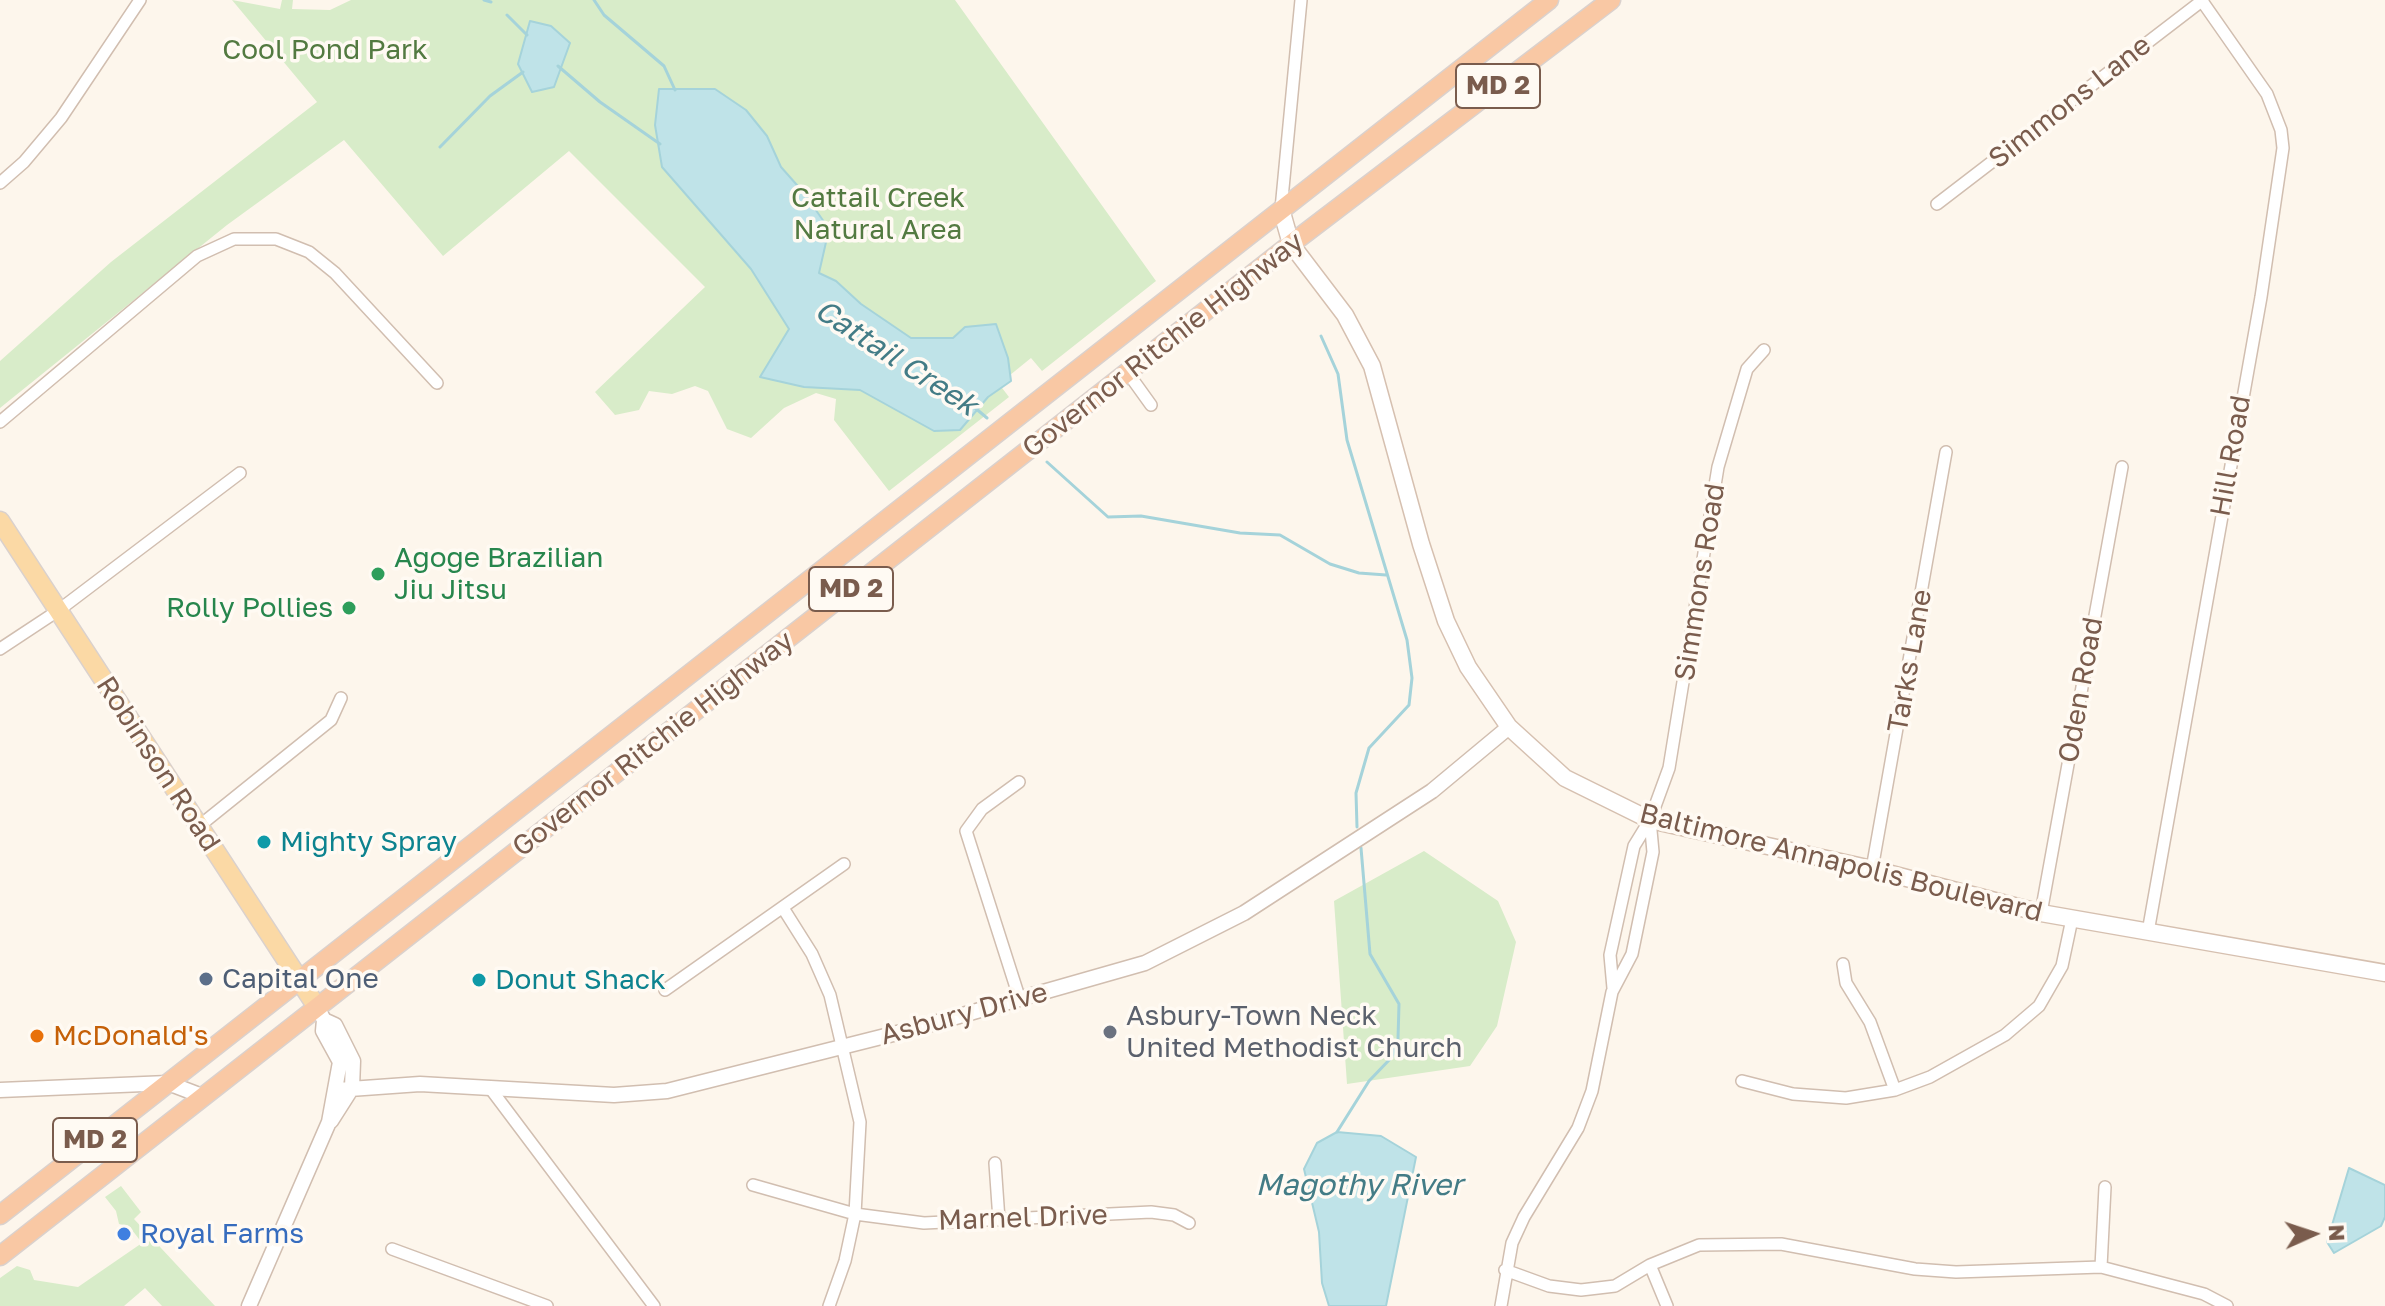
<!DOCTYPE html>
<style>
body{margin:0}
#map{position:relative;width:2385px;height:1306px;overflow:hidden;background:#fdf6ec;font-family:"Golos Text",sans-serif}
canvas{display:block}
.north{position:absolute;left:2273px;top:1194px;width:80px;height:80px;-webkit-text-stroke:6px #fffaf3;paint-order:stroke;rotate:87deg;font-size:22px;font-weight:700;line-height:32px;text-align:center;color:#7a5c4d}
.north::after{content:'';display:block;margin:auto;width:28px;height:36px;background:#7a5c4d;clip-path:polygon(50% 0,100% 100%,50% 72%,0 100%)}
</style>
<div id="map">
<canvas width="2385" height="1306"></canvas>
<div class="north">N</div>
</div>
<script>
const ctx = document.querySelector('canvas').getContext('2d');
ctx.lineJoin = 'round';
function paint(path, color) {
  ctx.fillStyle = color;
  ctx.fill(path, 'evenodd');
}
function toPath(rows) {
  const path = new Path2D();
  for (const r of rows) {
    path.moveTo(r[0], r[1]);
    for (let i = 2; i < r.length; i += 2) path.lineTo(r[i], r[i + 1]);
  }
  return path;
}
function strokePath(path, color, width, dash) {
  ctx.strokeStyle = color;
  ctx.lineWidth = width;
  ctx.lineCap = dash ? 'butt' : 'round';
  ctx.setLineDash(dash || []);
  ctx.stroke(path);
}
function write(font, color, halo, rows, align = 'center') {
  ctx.font = font + ' "Golos Text",sans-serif';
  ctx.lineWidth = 7;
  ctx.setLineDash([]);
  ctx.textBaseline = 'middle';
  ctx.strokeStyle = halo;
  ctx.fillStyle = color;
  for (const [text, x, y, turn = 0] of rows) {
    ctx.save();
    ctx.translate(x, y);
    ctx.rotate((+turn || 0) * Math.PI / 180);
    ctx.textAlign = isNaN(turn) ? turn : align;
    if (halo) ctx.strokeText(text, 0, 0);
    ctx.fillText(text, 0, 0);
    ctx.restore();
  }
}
paint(toPath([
 [232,0,280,9,282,0,293,0,292,9,330,10,351,0,955,0,1156,281,1042,371,1031,358,999,384,1009,397,889,491,834,420,836,399,816,393,784,408,751,438,727,429,708,391,695,386,672,394,649,391,639,410,615,415,595,392,705,287,569,151,443,256,344,140,227,225,0,408,0,361,111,262,317,102],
 [1424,851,1498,901,1516,942,1497,1026,1470,1066,1347,1084,1334,901],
 [121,1186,141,1212,134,1219,215,1306,162,1306,145,1288,124,1306,0,1306,0,1278,17,1266,30,1270,34,1280,78,1287,142,1243,129,1226,119,1224,116,1211,105,1197]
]), '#d8ecc9');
const water = toPath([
 [530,21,551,26,570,43,554,87,532,92,518,64,530,21],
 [659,89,715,89,746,110,767,136,781,167,804,193,829,229,819,273,836,281,861,304,911,338,953,338,965,327,996,324,1008,358,1011,381,988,397,960,430,934,431,860,390,804,387,760,377,789,329,751,269,662,167,655,125,659,89],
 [1337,1132,1381,1136,1416,1157,1386,1306,1329,1306,1322,1283,1319,1232,1304,1169,1317,1143,1337,1132],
 [2349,1168,2385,1185,2385,1217,2381,1226,2334,1253,2327,1242,2349,1168]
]);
paint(water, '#bfe3e8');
strokePath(water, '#a5d3da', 2);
strokePath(toPath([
 [484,0,491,2],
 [594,0,604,15,664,66,675,90],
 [507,15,527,35],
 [558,66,600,102,660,144],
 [440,147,490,96,523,72],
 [1321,336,1338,374,1347,440,1407,640,1412,678,1409,705,1369,748,1356,793,1357,827],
 [974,407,987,418],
 [1047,462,1108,517,1141,516,1240,533,1280,535,1330,564,1359,573,1386,575],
 [1337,1132,1369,1081,1392,1057,1398,1039,1399,1004,1370,954,1361,848]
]), '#a5d3da', 3);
const minor = toPath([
 [0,183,24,162,61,118,140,0],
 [1937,204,2203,0],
 [1281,209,1301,0],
 [1128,373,1151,405],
 [0,422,197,256,234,239,276,239,309,252,335,273,437,383],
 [0,649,59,610,240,473],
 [1019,782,982,809,966,831,1020,1000],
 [198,827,331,720,341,698],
 [1872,869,1946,452],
 [783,908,812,954,830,995,860,1122,855,1214,845,1261,829,1306],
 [2041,913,2122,467],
 [2148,932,2261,297,2283,148,2281,130,2267,94,2202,1],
 [1843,964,1846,983,1870,1022,1895,1090],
 [1613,988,1610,955,1634,846,1650,820,1669,768,1718,467,1747,369,1764,350],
 [665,990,844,864],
 [1742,1081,1793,1094,1846,1098,1895,1090,1930,1077,2005,1035,2039,1006,2062,966,2072,919],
 [490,1088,654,1306],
 [995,1163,999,1220],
 [753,1185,855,1214,924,1223,1151,1212,1174,1215,1189,1223],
 [392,1249,547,1306],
 [1650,1265,1667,1306],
 [2101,1267,2105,1187],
 [1505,1270,1549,1286,1581,1290,1615,1286,1650,1265,1699,1245,1781,1244,1915,1269,1956,1272,2101,1267,2204,1294,2227,1306],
 [1501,1306,1512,1243,1524,1217,1578,1128,1592,1091,1612,992,1632,954,1653,852,1650,820]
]);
const tertiary = toPath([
 [324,1020,335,1025,353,1061,352,1088,331,1121],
 [0,1090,168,1083,202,1096],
 [336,1090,420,1084,614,1095,667,1091,917,1028,1145,963,1244,913,1432,791,1509,727],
 [249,1306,329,1122,340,1062,323,1031,324,1020,317,1007]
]);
const secondary = toPath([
 [1281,209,1291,244,1345,315,1372,366,1421,544,1446,621,1468,667,1509,727,1565,778,1650,820,1872,869,2041,913,2385,973]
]);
const primary = toPath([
 [0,521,317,1007]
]);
const trunk = toPath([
 [0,1215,1549,0],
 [0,1256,1291,244,1611,0]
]);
strokePath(minor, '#d1beb0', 14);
strokePath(tertiary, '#d1beb0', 17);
strokePath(secondary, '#d6c0b0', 19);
strokePath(primary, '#dad1cd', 21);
strokePath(trunk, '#dad1cd', 21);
strokePath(minor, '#fff', 11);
strokePath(tertiary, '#fff', 14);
strokePath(secondary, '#fff', 16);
strokePath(primary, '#fbd9a5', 18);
strokePath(trunk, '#f9c8a4', 18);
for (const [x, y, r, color] of [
 [378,574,8,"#2e9e5b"],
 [349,608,8,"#2e9e5b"],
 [264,842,8,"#0f9aa8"],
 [206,979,8,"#5c6f8a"],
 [479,980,8,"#0f9aa8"],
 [1110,1032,8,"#6b7280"],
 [37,1036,8,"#e8710a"],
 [124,1234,8,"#3f7fe0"]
]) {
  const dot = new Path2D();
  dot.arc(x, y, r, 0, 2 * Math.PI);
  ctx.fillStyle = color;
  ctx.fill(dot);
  strokePath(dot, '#fffaf3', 3);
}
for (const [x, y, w] of [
 [1498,86,84],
 [851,589,84],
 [95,1140,84]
]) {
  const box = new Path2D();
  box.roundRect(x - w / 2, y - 22, w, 44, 6);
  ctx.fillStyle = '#fffaf3';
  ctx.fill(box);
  strokePath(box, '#7a5c4d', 2);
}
write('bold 26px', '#7a5c4d', null, [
 ["MD 2",1498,86],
 ["MD 2",851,589],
 ["MD 2",95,1140]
]);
write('28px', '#537a41', '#fffaf3', [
 ["Cool Pond Park",325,50],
 ["Cattail Creek",878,198],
 ["Natural Area",878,230]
]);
write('28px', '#7a5c4d', '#fffaf3', [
 ["Simmons Lane",2070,102,-38],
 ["Governor Ritchie Highway",1163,345,-38],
 ["Hill Road",2231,456,-80],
 ["Simmons Road",1700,582,-81],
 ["Tarks Lane",1910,661,-80],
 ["Oden Road",2081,690,-80],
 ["Governor Ritchie Highway",653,744,-38],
 ["Robinson Road",158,764,57],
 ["Baltimore Annapolis Boulevard",1841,863,14],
 ["Asbury Drive",964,1014,-15],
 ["Marnel Drive",1023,1218,-2]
]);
write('28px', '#27864d', '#fffaf3', [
 ["Agoge Brazilian",394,558],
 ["Jiu Jitsu",394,590],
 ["Rolly Pollies",333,608,"right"]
], 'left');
write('28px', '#0d838f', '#fffaf3', [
 ["Mighty Spray",280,842],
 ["Donut Shack",495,980]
], 'left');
write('28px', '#4e5e75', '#fffaf3', [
 ["Capital One",222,979]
], 'left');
write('28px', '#5b616d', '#fffaf3', [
 ["Asbury-Town Neck",1126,1016],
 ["United Methodist Church",1126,1048]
], 'left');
write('28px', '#c56008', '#fffaf3', [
 ["McDonald's",53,1036]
], 'left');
write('28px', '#366cbe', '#fffaf3', [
 ["Royal Farms",140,1234]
], 'left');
write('italic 30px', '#437c86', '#fffaf3', [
 ["Cattail Creek",896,358,33],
 ["Magothy River",1359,1185]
]);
</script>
